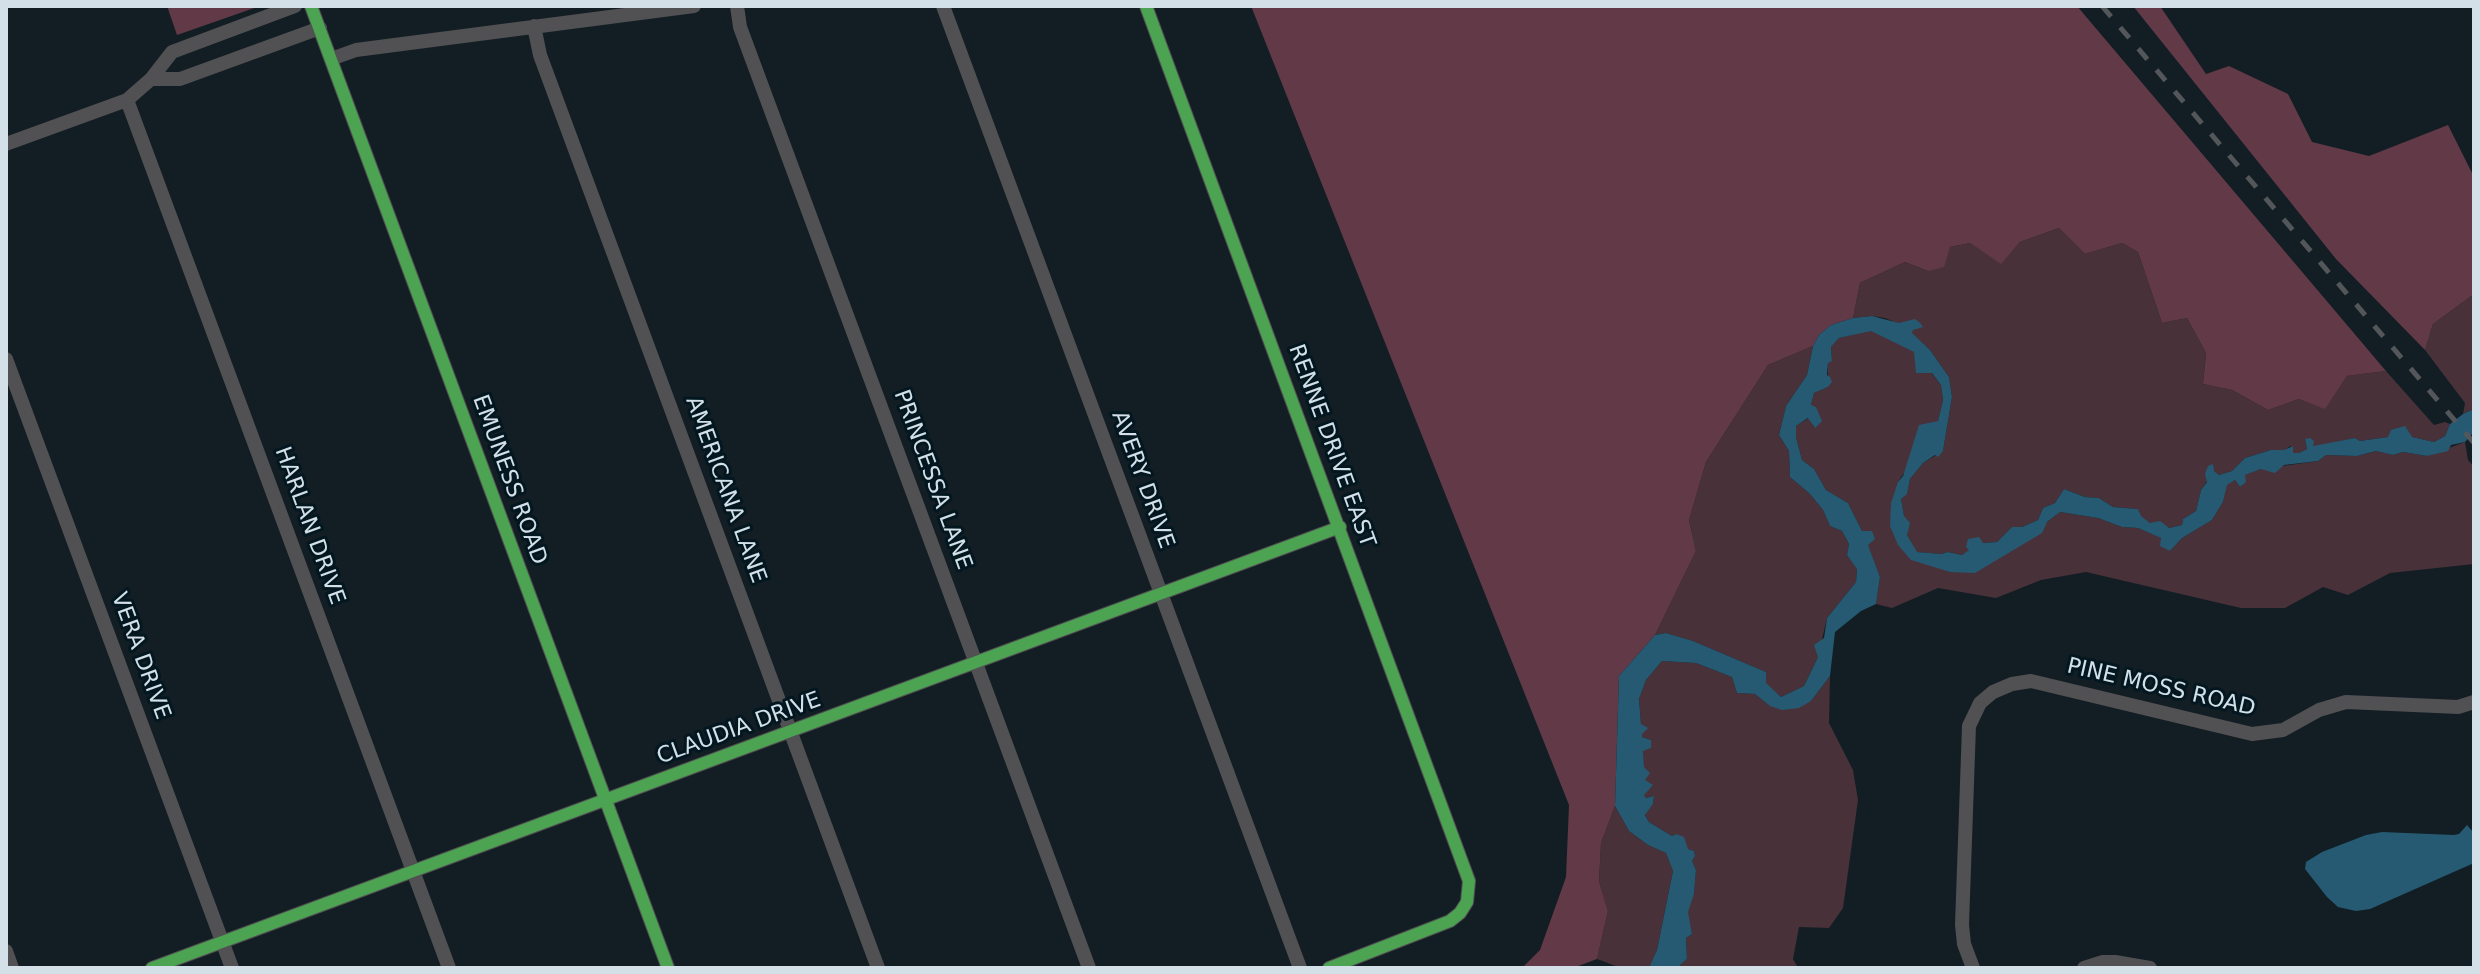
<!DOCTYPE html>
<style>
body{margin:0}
#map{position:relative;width:2480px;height:974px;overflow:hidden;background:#121e24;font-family:"DejaVu Sans",sans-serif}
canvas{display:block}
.frame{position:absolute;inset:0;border:8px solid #d3e0e7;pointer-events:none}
</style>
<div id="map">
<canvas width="2480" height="974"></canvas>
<div class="frame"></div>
</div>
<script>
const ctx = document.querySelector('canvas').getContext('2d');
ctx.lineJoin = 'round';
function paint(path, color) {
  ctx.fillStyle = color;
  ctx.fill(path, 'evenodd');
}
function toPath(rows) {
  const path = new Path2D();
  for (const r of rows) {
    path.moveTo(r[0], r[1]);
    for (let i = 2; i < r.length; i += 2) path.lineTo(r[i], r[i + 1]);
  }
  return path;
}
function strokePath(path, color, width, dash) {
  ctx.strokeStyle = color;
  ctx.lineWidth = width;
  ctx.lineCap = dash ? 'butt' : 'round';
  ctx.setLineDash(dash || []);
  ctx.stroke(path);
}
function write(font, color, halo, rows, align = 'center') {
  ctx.font = font + ' "DejaVu Sans",sans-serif';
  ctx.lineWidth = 6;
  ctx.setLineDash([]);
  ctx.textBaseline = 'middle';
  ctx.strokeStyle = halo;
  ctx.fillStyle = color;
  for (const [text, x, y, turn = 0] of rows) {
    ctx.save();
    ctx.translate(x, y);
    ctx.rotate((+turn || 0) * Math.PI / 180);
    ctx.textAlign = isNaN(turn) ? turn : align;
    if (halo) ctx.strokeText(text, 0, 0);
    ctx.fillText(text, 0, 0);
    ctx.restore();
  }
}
paint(toPath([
 [2059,228,2085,254,2122,243,2138,252,2162,323,2187,318,2206,353,2203,384,2232,390,2268,410,2299,399,2325,408,2347,376,2386,371,2434,425,2445,422,2450,424,2445,436,2434,442,2412,437,2388,437,2360,441,2355,438,2313,447,2305,439,2307,449,2299,453,2293,453,2293,447,2290,446,2285,450,2271,450,2245,458,2232,471,2219,475,2214,471,2201,490,2196,511,2183,519,2182,525,2169,528,2150,523,2140,516,2138,509,2113,507,2099,498,2085,497,2064,489,2055,503,2043,508,2038,520,2022,527,2012,527,1997,542,1983,543,1962,555,1948,552,1941,554,1916,552,1907,535,1901,499,1907,493,1910,479,1923,463,1943,451,1952,397,1949,377,1930,350,1911,333,1913,330,1885,318,1872,316,1853,318,1860,283,1905,262,1928,271,1950,247,1970,243,2001,263,2020,242],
 [2474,294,2474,409,2463,414,2465,403,2425,350,2433,324],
 [1871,330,1915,352,1941,385,1943,400,1938,421,1898,482,1898,545,1950,572,2047,522,2060,512,2098,518,2122,527,2138,528,2162,538,2170,551,2182,538,2212,520,2223,502,2226,485,2235,480,2240,487,2245,482,2244,475,2261,469,2318,461,2326,455,2357,456,2377,451,2393,455,2403,452,2427,456,2465,442,2468,460,2474,467,2474,564,2390,573,2348,595,2323,587,2285,608,2241,608,2086,572,2041,580,1996,598,1938,588,1892,608,1876,604,1880,577,1862,531,1848,503,1826,490,1814,469,1802,460,1796,437,1796,426,1809,418,1814,427,1811,405,1814,393,1828,387,1828,362,1832,361,1831,347,1839,338],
 [1813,346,1807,375,1786,406,1779,435,1789,451,1790,477,1810,494,1823,510,1830,526,1842,531,1849,544,1847,555,1857,568,1856,582,1827,618,1818,657,1804,686,1781,697,1765,683,1766,672,1693,641,1666,633,1655,635,1696,551,1689,520,1706,462,1768,365],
 [1662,661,1696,663,1732,677,1737,693,1755,694,1770,706,1811,701,1830,676,1829,723,1853,770,1858,800,1843,908,1829,928,1799,927,1793,959,1798,968,1680,968,1680,965,1687,959,1686,938,1692,934,1687,912,1694,894,1696,870,1692,861,1695,856,1694,851,1688,849,1676,834,1672,836,1649,822,1645,814,1653,804,1654,796,1646,798,1644,795,1643,750,1651,748,1651,740,1642,737,1639,699,1646,680],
 [1615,806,1629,831,1648,845,1666,853,1673,871,1657,950,1650,968,1621,968,1597,959,1608,911,1599,881,1601,843]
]), '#483139');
paint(toPath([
 [167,6,260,6,177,35],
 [1251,6,2077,6,2386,371,2347,376,2325,409,2299,399,2268,410,2232,390,2203,384,2206,353,2187,318,2162,323,2138,252,2122,243,2085,254,2059,228,2020,242,2001,264,1970,243,1950,247,1944,267,1928,271,1905,262,1860,283,1853,318,1831,325,1819,335,1813,346,1768,365,1706,462,1689,520,1696,551,1655,635,1619,676,1615,806,1601,843,1599,881,1608,911,1597,959,1573,968,1522,968,1540,950,1566,877,1569,805],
 [2133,6,2160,6,2206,74,2229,66,2288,94,2312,142,2369,156,2448,125,2474,177,2474,294,2433,324,2425,350,2336,259]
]), '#623947');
paint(toPath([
 [1872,316,1899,323,1915,319,1920,323,1923,327,1913,330,1912,333,1930,350,1949,377,1952,397,1943,451,1938,457,1935,455,1923,463,1910,479,1907,494,1901,499,1904,516,1910,523,1907,535,1917,552,1941,554,1948,552,1962,555,1969,550,1966,547,1968,539,1979,537,1983,543,1997,542,2012,527,2022,527,2038,520,2043,508,2055,503,2064,489,2085,497,2099,498,2113,507,2138,509,2141,516,2150,523,2160,521,2169,528,2182,525,2183,519,2196,511,2201,490,2207,482,2205,474,2208,466,2213,464,2214,471,2219,475,2232,471,2245,458,2271,450,2284,450,2293,446,2293,453,2299,453,2307,449,2305,439,2310,438,2314,441,2313,446,2355,438,2360,441,2388,437,2391,430,2405,426,2412,437,2434,442,2445,436,2450,424,2463,414,2474,409,2474,432,2465,442,2451,445,2448,451,2427,456,2403,452,2393,455,2376,451,2357,456,2326,455,2318,461,2284,465,2275,473,2261,469,2245,475,2246,482,2240,487,2235,480,2227,485,2223,502,2212,520,2182,538,2170,551,2160,546,2161,538,2138,528,2122,527,2098,518,2060,512,2047,522,2042,533,1975,573,1950,572,1911,560,1898,545,1890,526,1891,503,1898,482,1903,476,1919,425,1938,421,1943,400,1941,385,1932,373,1916,373,1914,352,1871,331,1839,338,1831,347,1832,361,1828,363,1827,375,1830,377,1832,382,1828,387,1814,393,1811,405,1816,407,1822,421,1815,428,1808,418,1796,426,1796,437,1802,460,1814,469,1826,490,1848,503,1862,531,1872,531,1875,539,1868,545,1880,577,1876,604,1861,611,1835,632,1830,676,1811,701,1799,708,1782,710,1770,706,1755,694,1737,693,1732,677,1696,663,1662,661,1646,680,1639,699,1641,724,1648,728,1642,734,1642,737,1651,740,1651,748,1643,751,1644,767,1650,773,1645,780,1653,785,1644,795,1646,798,1654,796,1653,804,1645,815,1649,822,1672,836,1676,834,1684,837,1688,849,1694,851,1695,856,1692,861,1696,870,1694,894,1688,912,1692,934,1686,938,1687,959,1680,965,1680,968,1649,968,1657,950,1673,871,1666,853,1648,845,1629,831,1615,806,1619,676,1655,635,1666,633,1693,641,1766,672,1766,683,1781,697,1804,686,1818,657,1814,645,1824,638,1827,618,1856,582,1857,569,1847,555,1849,544,1842,531,1830,526,1823,510,1810,494,1790,477,1789,451,1779,435,1786,406,1807,375,1813,346,1819,335,1831,325,1853,318],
 [2467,825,2474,833,2474,863,2370,909,2356,911,2338,907,2327,897,2305,869,2306,862,2322,852,2366,835,2382,832,2454,835,2459,834]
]), '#265a72');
strokePath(toPath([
 [311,6,668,968],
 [737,6,740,27,1089,968],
 [943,6,1300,968],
 [1146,6,1469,881,1467,902,1460,913,1450,921,1329,968],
 [534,26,540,55,878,968],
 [331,59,356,50,694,6],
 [151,79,180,79,320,28],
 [127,100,449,968],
 [6,144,127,100,151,79,172,52,295,6],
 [6,359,232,968],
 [6,951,12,968],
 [152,968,1340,527],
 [1973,968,1964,944,1962,925,1969,726,1980,703,1993,692,2012,684,2031,681,2252,734,2283,730,2319,710,2346,702,2458,707,2474,702],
 [2084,968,2103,962,2115,962,2150,968]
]), '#515052', 14);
strokePath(toPath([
 [2102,6,2474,443]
]), '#53575a', 5, [14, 14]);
strokePath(toPath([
 [311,6,668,968],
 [1146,6,1469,881,1467,902,1460,913,1450,921,1329,968],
 [152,968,1340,527]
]), '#4ca352', 12);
write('22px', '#d3e0e7', '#031721', [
 ["RENNE DRIVE EAST",1331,446,70],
 ["EMUNESS ROAD",509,480,70],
 ["PRINCESSA LANE",932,480,70],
 ["AVERY DRIVE",1142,480,70],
 ["AMERICANA LANE",725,490,70],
 ["HARLAN DRIVE",309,526,70],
 ["VERA DRIVE",140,656,70],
 ["PINE MOSS ROAD",2161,688,13],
 ["CLAUDIA DRIVE",739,729,-20]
]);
</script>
